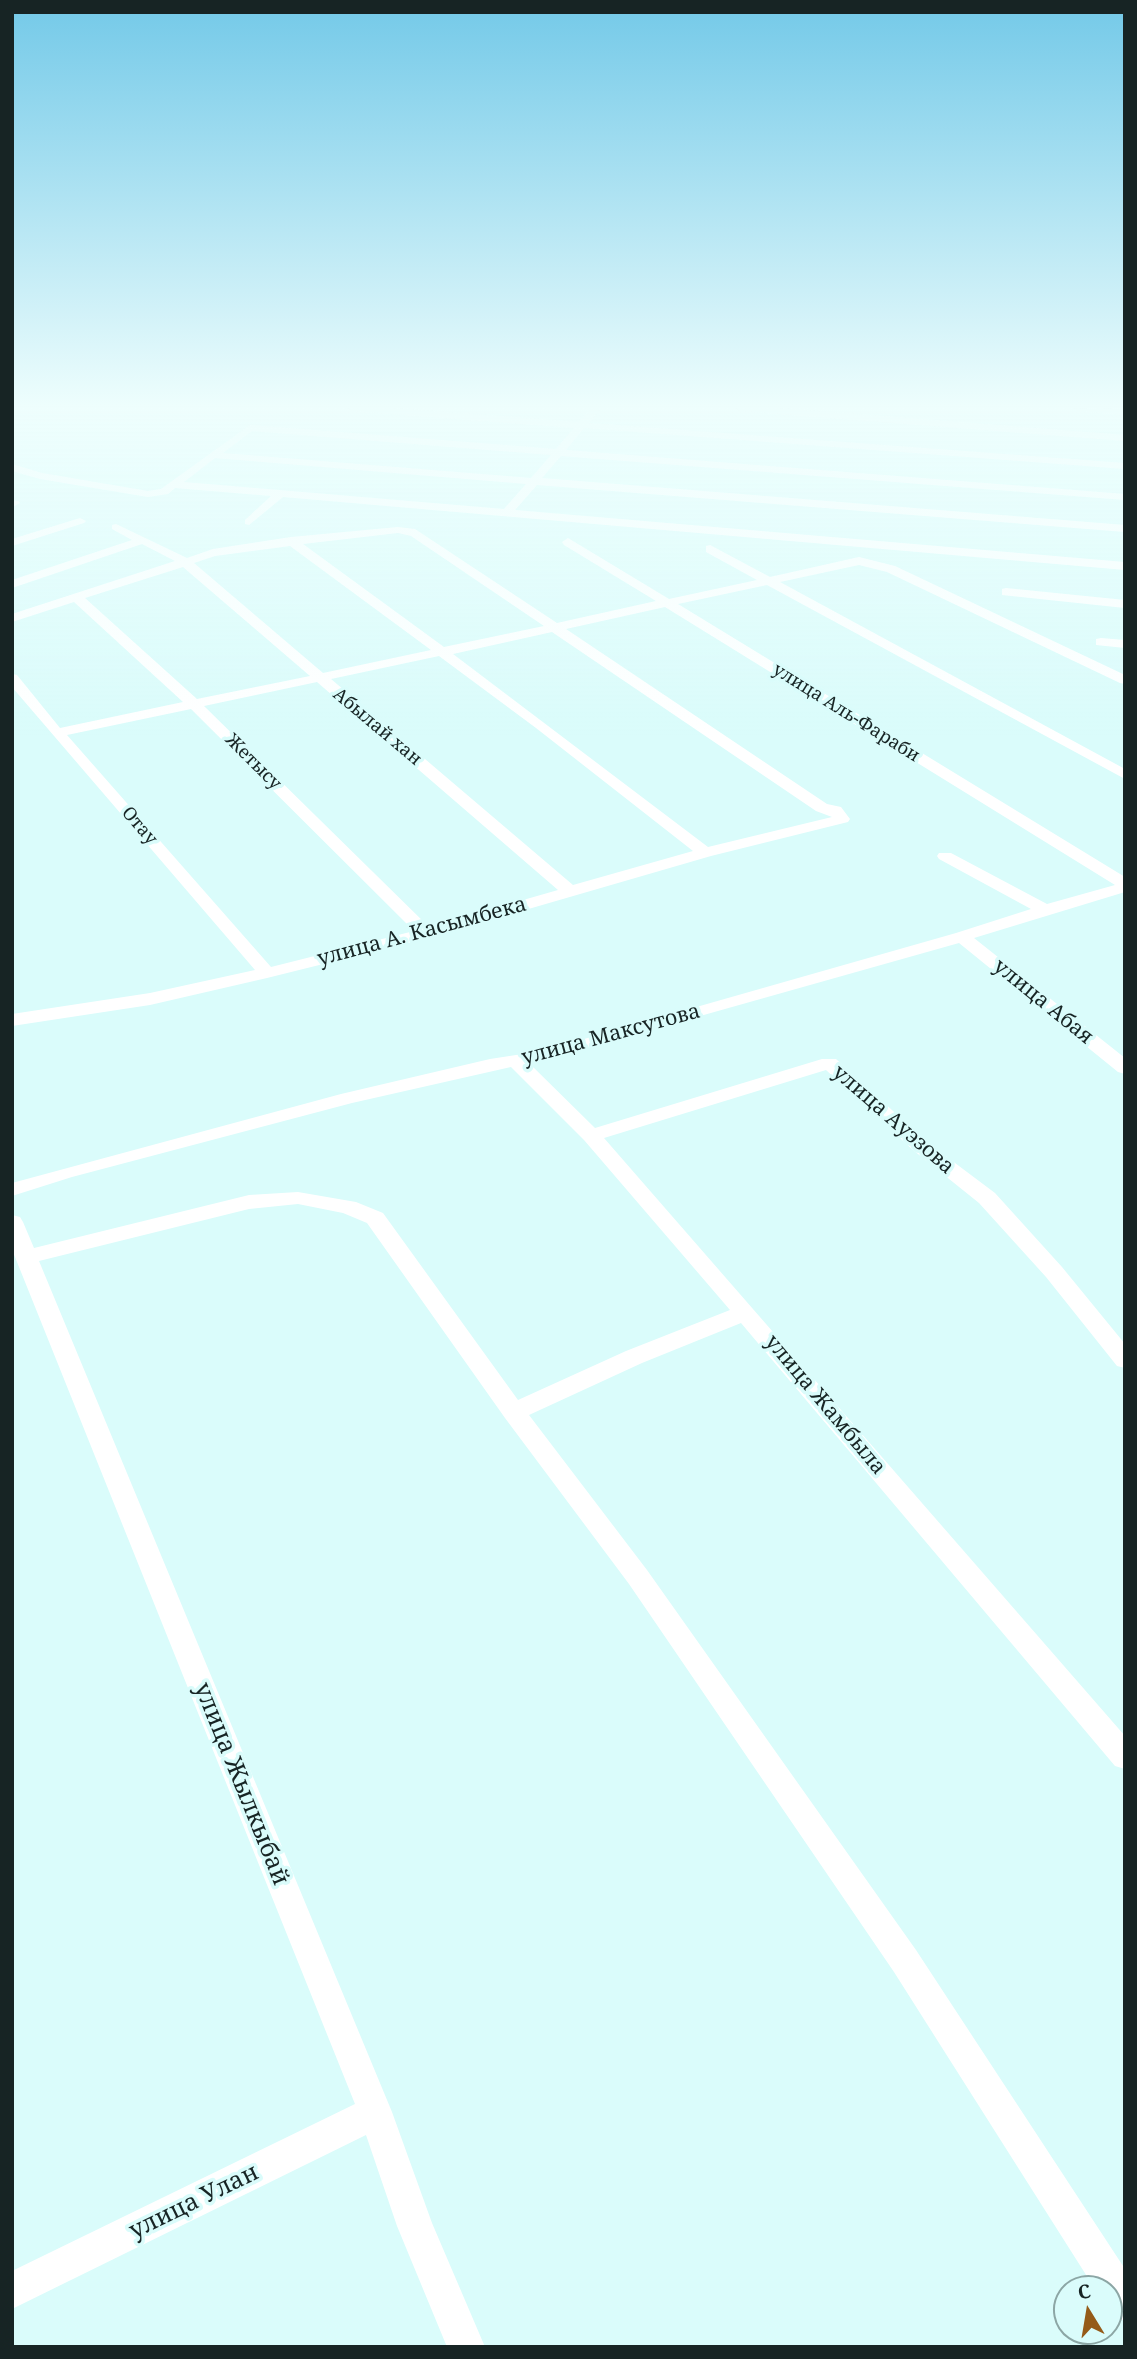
<!DOCTYPE html>
<meta charset="utf-8">
<style>
body{margin:0}
#map{position:relative;width:1137px;height:2359px;overflow:hidden;background:#dafcfb;font-family:"Noto Serif",serif}
canvas{display:block}
.frame{position:absolute;inset:0;border:14px solid #172424;pointer-events:none}
.north{position:absolute;left:1053px;top:2275px;width:70px;height:70px;box-sizing:border-box;background:#dafcfb;border:2px solid #8ca6a5;border-radius:50%;rotate:349deg;font-size:19px;font-weight:700;line-height:28px;text-align:center;color:#172424}
.north::after{content:'';display:block;margin:auto;width:24px;height:32px;background:#955b19;clip-path:polygon(50% 0,100% 100%,50% 72%,0 100%)}
</style>
<div id="map">
<canvas width="1137" height="2359"></canvas>
<div class="frame"></div>
<div class="north">С</div>
</div>
<script>
const ctx = document.querySelector('canvas').getContext('2d');
ctx.lineJoin = 'round';
function toPath(rows) {
  const path = new Path2D();
  for (const r of rows) {
    path.moveTo(r[0], r[1]);
    for (let i = 2; i < r.length; i += 2) path.lineTo(r[i], r[i + 1]);
  }
  return path;
}
function paint(path, color) {
  ctx.fillStyle = color;
  ctx.fill(path, 'evenodd');
}
function write(font, color, halo, rows, align = 'center') {
  ctx.font = font + ' "Noto Serif",serif';
  ctx.lineWidth = 7;
  ctx.setLineDash([]);
  ctx.textBaseline = 'middle';
  ctx.strokeStyle = halo;
  ctx.fillStyle = color;
  for (const [text, x, y, turn = 0] of rows) {
    ctx.save();
    ctx.translate(x, y);
    ctx.rotate((+turn || 0) * Math.PI / 180);
    ctx.textAlign = isNaN(turn) ? turn : align;
    if (halo) ctx.strokeText(text, 0, 0);
    ctx.fillText(text, 0, 0);
    ctx.restore();
  }
}
paint(toPath([
 [347,408,393,408,579,422,591,408,601,408,589,423,1125,463,1125,469,584,428,566,450,1125,494,1125,500,561,456,542,478,1125,525,1125,532,537,485,515,510,1125,562,1125,570,283,497,249,525,245,524,245,520,271,496,175,488,168,494,148,497,40,479,12,471,12,464,42,473,148,491,161,489,250,425,556,449,574,428,352,411,347,408],
 [252,431,551,455,531,478,223,453,252,431],
 [215,458,526,484,504,509,184,482,215,458],
 [735,408,780,408,1125,435,1125,441,740,411,735,408],
 [1074,408,1125,409,1125,415,1079,411,1074,408],
 [12,500,18,501,20,503,12,507,12,500],
 [80,518,86,521,84,523,12,546,12,539,80,518],
 [116,524,187,558,213,549,291,537,398,527,415,529,557,623,656,601,564,545,562,542,568,538,669,599,757,580,706,552,706,546,710,545,770,577,859,557,895,566,1125,675,1125,684,1120,683,887,572,859,565,780,582,1125,769,1125,779,767,585,678,604,1125,877,1125,892,974,938,1125,1058,1125,1074,1118,1072,959,943,530,1064,595,1128,822,1059,836,1059,927,1142,995,1193,1062,1267,1125,1344,1125,1368,1117,1366,1046,1277,979,1203,913,1150,826,1070,604,1138,1125,1736,1125,1769,1115,1766,741,1323,642,1363,529,1415,647,1570,916,1950,1125,2269,1125,2321,1112,2316,1109,2312,1109,2289,1095,2289,894,1972,629,1584,505,1418,367,1223,343,1213,298,1204,249,1209,39,1261,392,2112,432,2223,485,2347,447,2347,397,2226,366,2135,12,2309,12,2271,355,2104,15,1257,12,1250,12,1215,20,1217,23,1222,34,1248,249,1195,298,1192,356,1202,383,1213,518,1400,626,1351,730,1310,584,1140,511,1067,352,1103,72,1177,12,1196,12,1183,341,1094,490,1059,542,1051,956,933,1031,909,939,859,937,856,939,853,951,853,1047,904,1115,885,665,607,566,629,827,804,841,807,850,819,848,822,711,856,432,937,267,978,150,1005,12,1026,12,1014,150,993,255,970,12,687,12,674,17,675,60,728,183,702,74,602,12,622,12,614,175,561,142,544,12,588,12,580,132,540,112,529,112,525,116,524],
 [398,533,411,536,544,626,444,647,303,544,398,533],
 [290,546,431,650,323,673,194,563,215,556,290,546],
 [183,567,310,676,197,699,85,598,183,567],
 [552,632,816,811,832,817,708,847,453,654,552,632],
 [439,656,536,728,693,851,573,885,331,679,439,656],
 [317,682,558,890,429,927,204,706,317,682],
 [191,709,414,931,271,967,67,735,191,709],
 [1006,588,1125,600,1125,608,1002,595,1002,589,1006,588],
 [1101,638,1125,640,1125,648,1096,645,1096,639,1101,638]
]), '#fff');
const sky = ctx.createLinearGradient(0, 0, 0, 738);
sky.addColorStop(0, '#73c9e8');
sky.addColorStop(0.55, '#eefefd');
sky.addColorStop(1, '#eefefd00');
ctx.fillStyle = sky;
ctx.fillRect(0, 0, 1137, 738);
write('18px', '#172424', '#dafcfb', [
 ["улица Аль-Фараби",846,713,32],
 ["Абылай хан",377,727,40],
 ["Жетысу",253,762,45],
 ["Отау",139,826,49]
]);
write('21px', '#172424', '#dafcfb', [
 ["улица А. Касымбека",422,932,-15],
 ["улица Абая",1043,1002,39],
 ["улица Максутова",611,1035,-15],
 ["улица Ауэзова",893,1120,41],
 ["улица Жамбыла",825,1405,50]
]);
write('24px', '#172424', '#dafcfb', [
 ["улица Жылкыбай",241,1784,68],
 ["улица Улан",194,2202,-26]
]);
</script>
